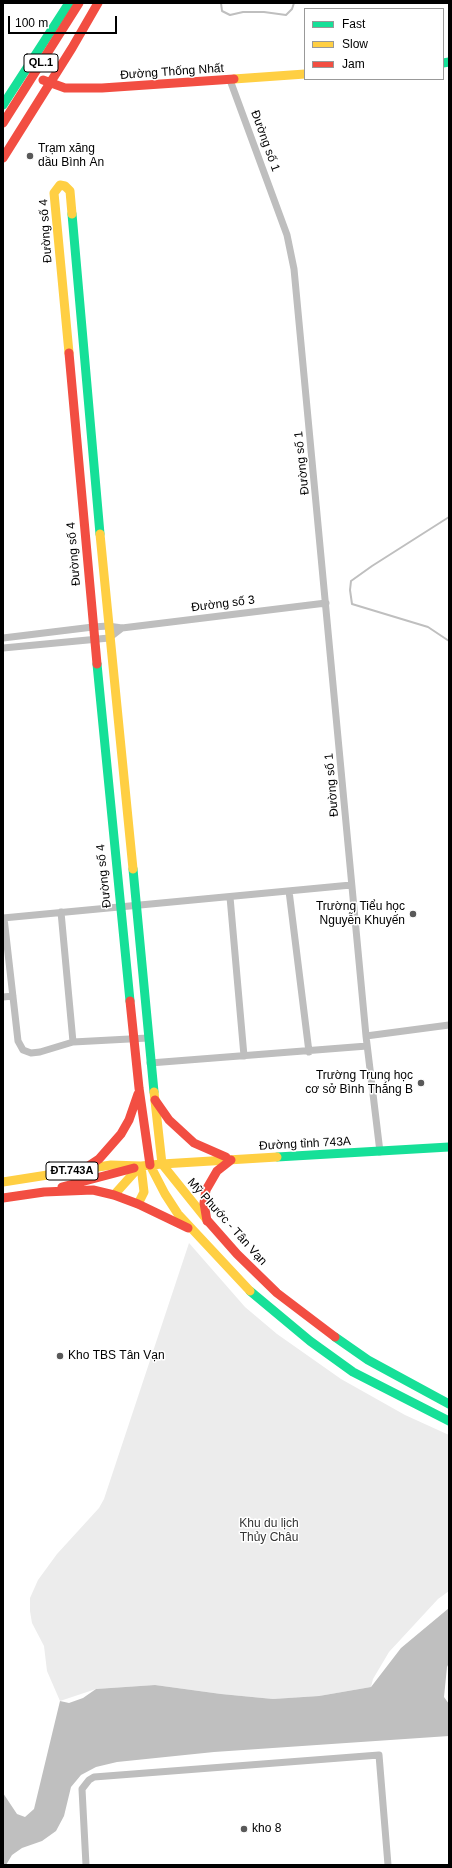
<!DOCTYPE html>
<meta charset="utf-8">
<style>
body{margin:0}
#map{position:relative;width:452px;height:1868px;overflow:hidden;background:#fff;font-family:Helvetica,sans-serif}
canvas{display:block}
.frame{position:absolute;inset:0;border:4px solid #000;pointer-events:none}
.legend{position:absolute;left:304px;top:8px;width:140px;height:72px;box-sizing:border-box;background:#fff;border:1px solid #999;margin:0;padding:5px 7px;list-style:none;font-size:12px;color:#000}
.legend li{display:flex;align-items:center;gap:8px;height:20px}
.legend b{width:20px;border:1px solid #999}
.scale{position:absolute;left:8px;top:16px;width:109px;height:18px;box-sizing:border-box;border:2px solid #000;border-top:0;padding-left:5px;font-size:12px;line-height:14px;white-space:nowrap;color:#000;-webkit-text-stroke:3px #fff;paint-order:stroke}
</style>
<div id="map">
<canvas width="452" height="1868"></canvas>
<div class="frame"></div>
<ul class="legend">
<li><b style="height:5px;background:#16e098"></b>Fast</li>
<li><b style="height:5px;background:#ffcf43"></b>Slow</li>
<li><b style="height:5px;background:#f24e42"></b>Jam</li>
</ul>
<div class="scale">100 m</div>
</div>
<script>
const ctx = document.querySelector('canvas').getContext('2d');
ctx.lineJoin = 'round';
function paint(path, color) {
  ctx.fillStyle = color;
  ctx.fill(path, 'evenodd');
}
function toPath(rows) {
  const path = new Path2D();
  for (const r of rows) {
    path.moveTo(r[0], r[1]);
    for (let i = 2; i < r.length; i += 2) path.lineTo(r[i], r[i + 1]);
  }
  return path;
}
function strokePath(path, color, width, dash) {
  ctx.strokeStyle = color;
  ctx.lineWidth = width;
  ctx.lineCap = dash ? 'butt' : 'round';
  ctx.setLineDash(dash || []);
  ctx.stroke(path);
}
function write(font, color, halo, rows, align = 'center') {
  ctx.font = font + ' Helvetica,sans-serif';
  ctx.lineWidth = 3;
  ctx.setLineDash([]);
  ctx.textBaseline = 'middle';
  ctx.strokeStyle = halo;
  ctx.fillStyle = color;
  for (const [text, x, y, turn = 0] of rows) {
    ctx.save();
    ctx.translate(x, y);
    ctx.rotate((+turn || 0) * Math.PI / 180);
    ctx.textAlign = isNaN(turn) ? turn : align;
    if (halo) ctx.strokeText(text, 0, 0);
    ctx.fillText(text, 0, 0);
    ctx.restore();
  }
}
paint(toPath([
 [189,1243,245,1307,277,1334,341,1379,405,1415,449,1435,449,1591,438,1599,389,1652,373,1679,371,1687,319,1696,273,1699,221,1694,155,1685,96,1689,60,1701,47,1671,44,1646,32,1623,30,1611,30,1598,38,1580,57,1554,99,1508,104,1499]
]), '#ececec');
paint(toPath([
 [449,1608,449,1663,447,1667,444,1697,449,1704,449,1736,214,1752,117,1762,96,1767,81,1775,71,1787,64,1816,56,1831,42,1841,22,1848,12,1855,6,1865,3,1865,3,1793,17,1814,25,1817,34,1809,60,1701,69,1703,83,1698,96,1689,155,1685,221,1694,273,1699,319,1696,371,1687,401,1648]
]), '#bfbfbf');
strokePath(toPath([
 [221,3,222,11,230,15,243,12,264,12,286,15,292,9,294,3],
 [449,517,372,566,351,581,350,590,352,604,428,627,449,641]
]), '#bfbfbf', 2);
strokePath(toPath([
 [230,80,287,235,294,269,366,1036,380,1152],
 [3,638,93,627,108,626,122,628,326,603],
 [3,648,109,638,122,628],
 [289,891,309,1052],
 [230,897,244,1056],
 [61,912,73,1042],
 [3,918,351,885],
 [4,918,18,1041,23,1050,31,1053,40,1052,73,1042,148,1038],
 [3,997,13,996],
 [366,1036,449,1025],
 [150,1063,367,1046],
 [86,1865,82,1789,89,1780,94,1777,379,1755,388,1865]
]), '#bebebe', 7);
strokePath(toPath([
 [443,63,449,62],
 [3,105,69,3],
 [72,214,100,534],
 [97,664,130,1001],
 [133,869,154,1092],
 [277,1157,449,1147],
 [250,1291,310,1341,353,1372,449,1421],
 [335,1337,368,1360,449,1404]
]), '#16e098', 9);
strokePath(toPath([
 [234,79,305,74],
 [69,353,54,193,60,185,65,186,70,191,72,214],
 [100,534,133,869],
 [154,1092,162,1164,277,1157],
 [150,1165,165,1194,178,1214,250,1291],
 [3,1182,111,1165,141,1166,162,1164,207,1220],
 [114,1195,140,1166],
 [138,1204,144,1192,141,1166]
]), '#ffcf43', 9);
strokePath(toPath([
 [43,80,65,88,102,88,234,79],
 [3,123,79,3],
 [3,158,72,48,98,3],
 [69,353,97,664],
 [130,1001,139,1088,150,1165],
 [155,1100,169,1120,194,1143,226,1157],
 [84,1169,99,1159,121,1134,129,1120,138,1094],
 [62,1187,134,1168],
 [3,1198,44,1192,93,1190,114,1195,138,1204,188,1228],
 [207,1220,237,1254,277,1293,335,1337],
 [207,1221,204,1203,206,1190,217,1171,231,1160]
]), '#f24e42', 9);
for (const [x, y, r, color] of [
 [30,156,4,"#595959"],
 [413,914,4,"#595959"],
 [421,1083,4,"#595959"],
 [60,1356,4,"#595959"],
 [244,1829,4,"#595959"]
]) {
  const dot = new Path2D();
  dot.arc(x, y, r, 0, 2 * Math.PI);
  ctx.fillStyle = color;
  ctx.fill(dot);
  strokePath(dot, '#fff', 1.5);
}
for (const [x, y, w] of [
 [41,63,34],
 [72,1171,52]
]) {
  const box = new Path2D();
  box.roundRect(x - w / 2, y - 9, w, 18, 3);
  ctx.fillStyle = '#fff';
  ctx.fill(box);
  strokePath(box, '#000', 1);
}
write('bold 11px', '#000', null, [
 ["QL.1",41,63],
 ["ĐT.743A",72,1171]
]);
write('12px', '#000', '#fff', [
 ["Đường Thống Nhất",172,72,-4],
 ["Đường số 1",265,141,70],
 ["Đường số 4",46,231,-94],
 ["Đường số 1",302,463,-96],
 ["Đường số 4",74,554,-95],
 ["Đường số 3",223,604,-7],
 ["Đường số 1",332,785,-95],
 ["Đường số 4",104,876,-96],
 ["Đường tỉnh 743A",305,1144,-3],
 ["Mỹ Phước - Tân Vạn",227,1222,48]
]);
write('12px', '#000', '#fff', [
 ["Trạm xăng",38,149],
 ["dầu Bình An",38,163],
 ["Trường Tiểu học",405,907,"right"],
 ["Nguyễn Khuyến",405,921,"right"],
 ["Trường Trung học",413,1076,"right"],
 ["cơ sở Bình Thắng B",413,1090,"right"],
 ["Kho TBS Tân Vạn",68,1356],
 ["kho 8",252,1829]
], 'left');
write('12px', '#333', '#fff', [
 ["Khu du lịch",269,1524],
 ["Thủy Châu",269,1538]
]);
</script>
